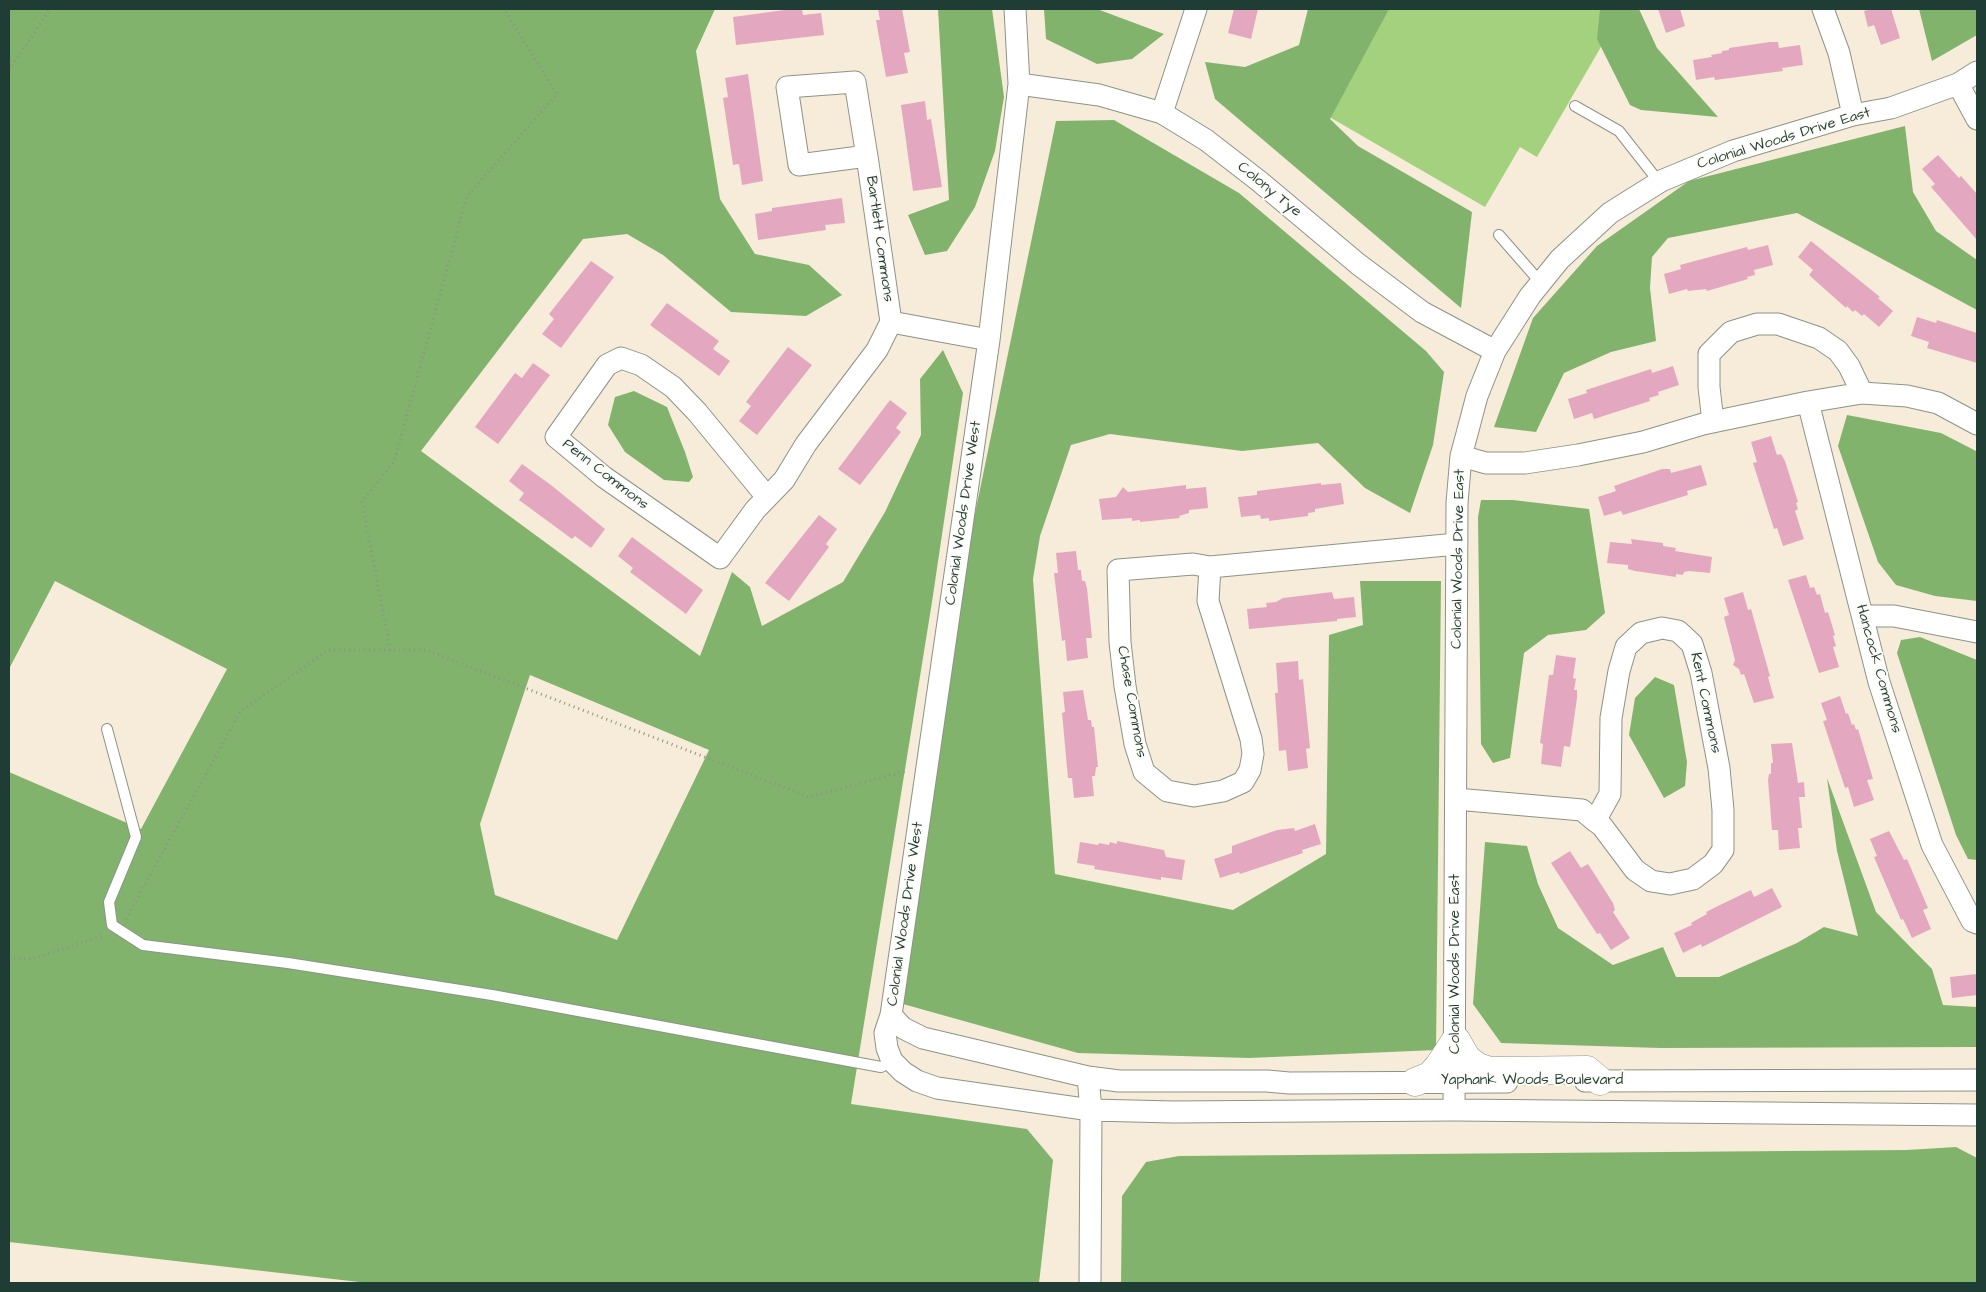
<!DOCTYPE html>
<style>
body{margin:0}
#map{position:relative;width:1986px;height:1292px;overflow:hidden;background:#f7ecd9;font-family:"Architects Daughter",sans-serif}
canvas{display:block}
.frame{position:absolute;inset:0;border:10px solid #1f3d34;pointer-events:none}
</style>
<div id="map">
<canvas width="1986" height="1292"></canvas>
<div class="frame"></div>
</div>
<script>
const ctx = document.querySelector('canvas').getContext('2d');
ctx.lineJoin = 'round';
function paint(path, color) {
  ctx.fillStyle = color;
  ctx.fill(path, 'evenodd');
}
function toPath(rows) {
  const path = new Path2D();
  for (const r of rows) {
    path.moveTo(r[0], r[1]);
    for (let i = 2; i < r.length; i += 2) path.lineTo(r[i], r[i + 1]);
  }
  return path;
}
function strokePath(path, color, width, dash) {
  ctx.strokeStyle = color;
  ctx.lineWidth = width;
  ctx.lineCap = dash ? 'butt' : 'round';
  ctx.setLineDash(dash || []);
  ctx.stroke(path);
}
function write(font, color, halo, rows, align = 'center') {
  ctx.font = font + ' "Architects Daughter",sans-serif';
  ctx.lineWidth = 4;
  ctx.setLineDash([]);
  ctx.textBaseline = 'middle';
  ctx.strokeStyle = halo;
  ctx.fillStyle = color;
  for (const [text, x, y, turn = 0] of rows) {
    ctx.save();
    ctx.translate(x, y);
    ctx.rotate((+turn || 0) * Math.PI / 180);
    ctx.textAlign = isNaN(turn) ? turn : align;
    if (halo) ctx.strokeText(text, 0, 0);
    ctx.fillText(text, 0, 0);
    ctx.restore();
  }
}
paint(toPath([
 [1378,9,1623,9,1537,157,1520,147,1485,207,1319,111]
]), '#a3d17e');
paint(toPath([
 [9,9,715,9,696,51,720,199,755,254,809,265,842,295,806,316,731,312,663,255,627,234,583,239,421,451,700,656,732,572,750,587,762,626,843,582,885,512,921,435,920,379,943,350,963,393,932,602,851,1104,1027,1129,1053,1160,1039,1283,368,1283,9,1242,9,772,141,829,227,669,55,581,9,669],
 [530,675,709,750,617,940,495,895,480,824],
 [938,9,992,9,1004,97,995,151,975,207,947,251,925,255,908,215,949,200],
 [1044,9,1097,9,1164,34,1132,59,1097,64,1046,39],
 [1308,9,1389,9,1330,119,1358,146,1472,212,1461,308,1215,99,1205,62,1245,67,1299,45],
 [1600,9,1639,9,1657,48,1718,117,1641,110,1630,105,1597,39],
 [1919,9,1977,9,1977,35,1932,61],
 [1114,120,1239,193,1426,351,1444,372,1433,445,1410,513,1365,488,1318,443,1242,451,1110,434,1071,445,1040,536,1033,579,1055,874,1233,910,1326,854,1329,635,1363,625,1360,581,1441,581,1436,1050,1249,1058,1078,1053,903,1004,958,596,1056,121],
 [1905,126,1913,192,1936,231,1977,260,1977,310,1797,213,1668,238,1652,257,1650,288,1656,341,1611,352,1564,373,1536,432,1494,427,1533,318,1597,246,1689,181],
 [634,391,667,407,685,452,693,477,689,482,664,480,625,452,608,425,615,397],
 [1847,415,1941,433,1976,451,1977,601,1935,596,1896,585,1878,562,1838,446],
 [1481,500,1513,500,1589,509,1605,613,1586,630,1548,635,1524,653,1510,758,1493,763,1481,744,1478,517],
 [1920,637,1977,660,1977,860,1968,859,1956,835,1897,653,1901,640],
 [1655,677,1674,685,1687,762,1685,786,1664,798,1629,735,1635,698],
 [1827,778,1876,912,1932,969,1943,1005,1977,1007,1977,1047,1660,1048,1501,1043,1473,1004,1485,842,1527,846,1538,884,1558,928,1613,965,1663,947,1676,977,1719,977,1797,943,1824,927,1858,936,1837,851],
 [1956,1147,1977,1158,1977,1283,1121,1283,1122,1196,1146,1162,1179,1156,1907,1150]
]), '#82b36d');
paint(toPath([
 [792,9,802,9,803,15,821,13,824,35,736,45,733,17],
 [878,9,902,9,910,52,904,53,908,73,886,77,876,20,880,20],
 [1234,9,1258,9,1251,39,1228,33],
 [1658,9,1680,9,1685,26,1666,33],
 [1872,9,1891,9,1900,38,1881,45,1874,25,1868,27,1864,11],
 [1770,42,1778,42,1779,48,1800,45,1803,65,1782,68,1783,71,1715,80,1714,77,1696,80,1693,60,1712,57,1711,55,1722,53,1722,51,1729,50,1729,48],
 [748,74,763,181,742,185,739,164,733,165,723,98,728,97,725,78],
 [925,101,927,120,931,119,942,187,913,191,901,105],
 [1938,155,1959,178,1961,176,1977,194,1977,240,1931,187,1935,184,1922,169],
 [842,198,845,223,825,225,826,230,758,240,755,214,772,211,772,208],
 [1811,241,1880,297,1878,298,1893,311,1879,327,1864,314,1862,316,1855,310,1853,312,1847,306,1846,308,1809,275,1813,270,1798,257],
 [1768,245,1773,265,1754,270,1755,275,1747,277,1748,279,1707,291,1706,289,1688,291,1687,289,1669,294,1664,274,1681,269,1680,265,1747,247,1748,250],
 [591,261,614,277,561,348,542,334,554,319,549,314],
 [667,303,719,341,713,349,730,361,719,376,650,325],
 [1917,317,1936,323,1937,320,1977,333,1977,363,1927,348,1929,342,1911,336],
 [788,347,812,365,757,435,739,421,751,406,746,402],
 [533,363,550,375,498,444,475,427,515,373,522,378],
 [1673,366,1679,385,1658,392,1659,395,1649,398,1650,401,1594,419,1592,413,1574,419,1568,399,1587,393,1586,390,1651,369,1652,373],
 [890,400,907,413,896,428,901,432,860,485,838,469],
 [1771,436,1777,455,1781,454,1785,461,1798,502,1796,503,1798,509,1795,511,1804,539,1783,546,1777,528,1774,529,1753,463,1757,462,1751,442],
 [522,464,551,485,605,529,591,548,575,536,572,539,519,500,524,493,509,481],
 [1701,465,1707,485,1687,491,1688,495,1623,515,1621,511,1604,516,1598,497,1616,491,1614,486,1662,469,1670,469,1671,473],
 [1321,483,1321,485,1341,483,1344,504,1315,509,1315,512,1308,513,1308,516,1269,521,1269,518,1261,519,1260,515,1241,517,1238,497,1257,495,1257,491],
 [1186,485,1186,489,1206,487,1208,508,1189,510,1189,513,1179,516,1180,518,1140,522,1140,520,1132,521,1132,518,1102,520,1099,499,1116,497,1123,487,1128,492],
 [819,515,837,529,826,544,829,547,789,601,765,583],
 [632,537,703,590,686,614,630,572,633,568,618,556],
 [1631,539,1663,543,1663,546,1676,548,1675,551,1712,557,1710,573,1689,571,1684,572,1683,575,1676,574,1676,577,1635,571,1628,569,1628,565,1607,563,1610,542,1632,544],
 [1076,551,1078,570,1081,570,1082,581,1085,581,1087,588,1092,638,1086,638,1088,658,1067,661,1065,640,1062,641,1054,573,1058,573,1056,553],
 [1806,575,1810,588,1814,587,1817,595,1820,594,1825,613,1828,612,1835,635,1833,636,1836,646,1833,647,1839,667,1819,673,1788,580],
 [1332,592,1334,599,1354,597,1356,617,1337,619,1337,621,1249,629,1247,609,1267,607,1266,603,1276,602,1283,598],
 [1743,592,1748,610,1751,609,1770,676,1768,677,1774,698,1754,703,1744,674,1741,675,1739,669,1733,665,1735,660,1724,617,1729,615,1724,598],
 [1556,655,1576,658,1573,678,1576,679,1574,690,1577,690,1577,698,1570,747,1564,746,1561,767,1541,764,1543,744,1540,743,1549,675,1553,675],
 [1298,661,1299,680,1303,679,1310,748,1306,749,1308,768,1288,771,1286,750,1279,751,1278,735,1275,693,1278,693,1276,663],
 [1083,690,1088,720,1091,720,1092,727,1094,727,1098,767,1096,767,1095,776,1092,776,1094,796,1074,798,1072,778,1068,778,1062,713,1065,712,1063,692],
 [1840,696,1846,714,1848,713,1852,725,1854,724,1856,730,1858,729,1873,779,1867,780,1874,800,1854,807,1848,787,1845,788,1823,721,1827,720,1821,703],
 [1792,743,1798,783,1804,782,1805,797,1799,797,1802,828,1798,828,1800,848,1779,850,1778,830,1772,830,1768,780,1769,774,1771,774,1771,763,1773,763,1771,744],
 [1315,824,1321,844,1302,850,1303,853,1240,874,1239,872,1220,878,1214,859,1232,853,1232,846,1277,830,1294,828,1295,831],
 [1889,831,1904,860,1907,859,1928,908,1923,910,1931,929,1912,938,1903,919,1901,920,1874,857,1877,856,1870,839],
 [1117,841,1164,850,1166,857,1185,860,1182,880,1161,877,1161,880,1094,869,1095,866,1077,863,1080,842,1098,845,1099,843,1109,845,1110,842,1117,844],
 [1570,851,1581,868,1588,864,1613,903,1615,910,1613,912,1630,938,1611,950,1600,933,1597,934,1551,863],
 [1772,888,1782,907,1702,947,1701,944,1683,953,1674,933,1692,925,1691,923,1707,914,1706,912,1720,905,1751,890,1754,897],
 [1977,974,1977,995,1952,998,1950,977]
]), '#e3a8c0');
const lane = toPath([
 [1575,106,1619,131,1659,182],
 [1499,235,1541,283],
 [107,729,136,837,109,902,112,925,143,945,288,963,492,995,881,1067,892,1061]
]);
const street = toPath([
 [1015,9,1019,84,989,340,891,1015,885,1033,887,1048,892,1061,903,1072,917,1081,937,1088,1091,1110,1173,1112,1454,1110,1977,1115],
 [1823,9,1839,53,1853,115],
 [1019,84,1099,95,1162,113,1206,140,1259,181,1358,264,1422,312,1495,351],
 [1958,84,1977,119],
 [1162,113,1196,9],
 [867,156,799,165,787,87,855,82,868,163,891,322],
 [891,322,989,340],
 [1713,422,1709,387,1709,354,1731,332,1757,324,1778,324,1819,338,1838,351,1849,366,1862,393],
 [1977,424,1938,403,1907,396,1862,393,1808,402,1879,682,1932,845,1972,921,1977,923],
 [1461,456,1486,463,1525,463,1578,455,1643,442,1703,424,1808,402],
 [767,497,697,412,673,387,641,365,621,358,607,365,556,437,604,477,720,558,755,510,784,480,806,444,877,350,891,322],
 [1210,567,1208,601,1251,739,1253,754,1250,770,1243,782,1223,791,1194,796,1167,791,1144,772,1135,744,1125,686,1120,642,1118,570,1193,564,1210,567,1457,544],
 [1863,616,1894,616,1977,632],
 [1456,799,1582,810,1595,821,1602,826,1635,870,1651,881,1670,884,1693,879,1713,864,1723,850,1723,810,1719,768,1701,673,1692,644,1678,631,1662,628,1641,633,1626,647,1619,671,1611,718,1610,794,1595,821],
 [891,1015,903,1028,923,1038,1088,1077,1119,1081,1267,1081,1289,1083,1507,1082],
 [1088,1077,1091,1110,1090,1283],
 [1585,1081,1977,1080],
 [1454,1110,1457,503,1461,456,1468,430,1477,396,1495,351,1530,296,1560,259,1610,213,1661,181,1733,151,1853,115,1891,108,1958,84,1977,72]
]);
const secondary = toPath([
 [1415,1082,1430,1076,1439,1066,1456,1040,1467,1059,1478,1067,1490,1071,1587,1070,1600,1081]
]);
strokePath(lane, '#8b9486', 12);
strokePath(street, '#8b9486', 23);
strokePath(secondary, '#8b9486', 29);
strokePath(toPath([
 [9,70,50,9],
 [390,650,362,501,394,462,467,196,557,94,504,9],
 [126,919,240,712,328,650,426,650,809,797,907,771],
 [9,958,32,959,105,935]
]), '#8b9486', 3, [1, 4]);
strokePath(lane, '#fff', 10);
strokePath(street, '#fff', 21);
strokePath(secondary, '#fff', 28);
write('15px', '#1f3d34', '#fdfcf7', [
 ["Colonial Woods Drive East",1784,139,-17],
 ["Colony Tye",1269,190,39],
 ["Bartlett Commons",879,239,82],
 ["Penn Commons",605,475,38],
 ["Colonial Woods Drive West",964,513,-82],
 ["Colonial Woods Drive East",1459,559,-89],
 ["Hancock Commons",1878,669,74],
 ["Chase Commons",1131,702,80],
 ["Kent Commons",1705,703,78],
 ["Colonial Woods Drive West",906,914,-82],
 ["Colonial Woods Drive East",1456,964,-90],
 ["Yaphank Woods Boulevard",1532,1081]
]);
</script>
